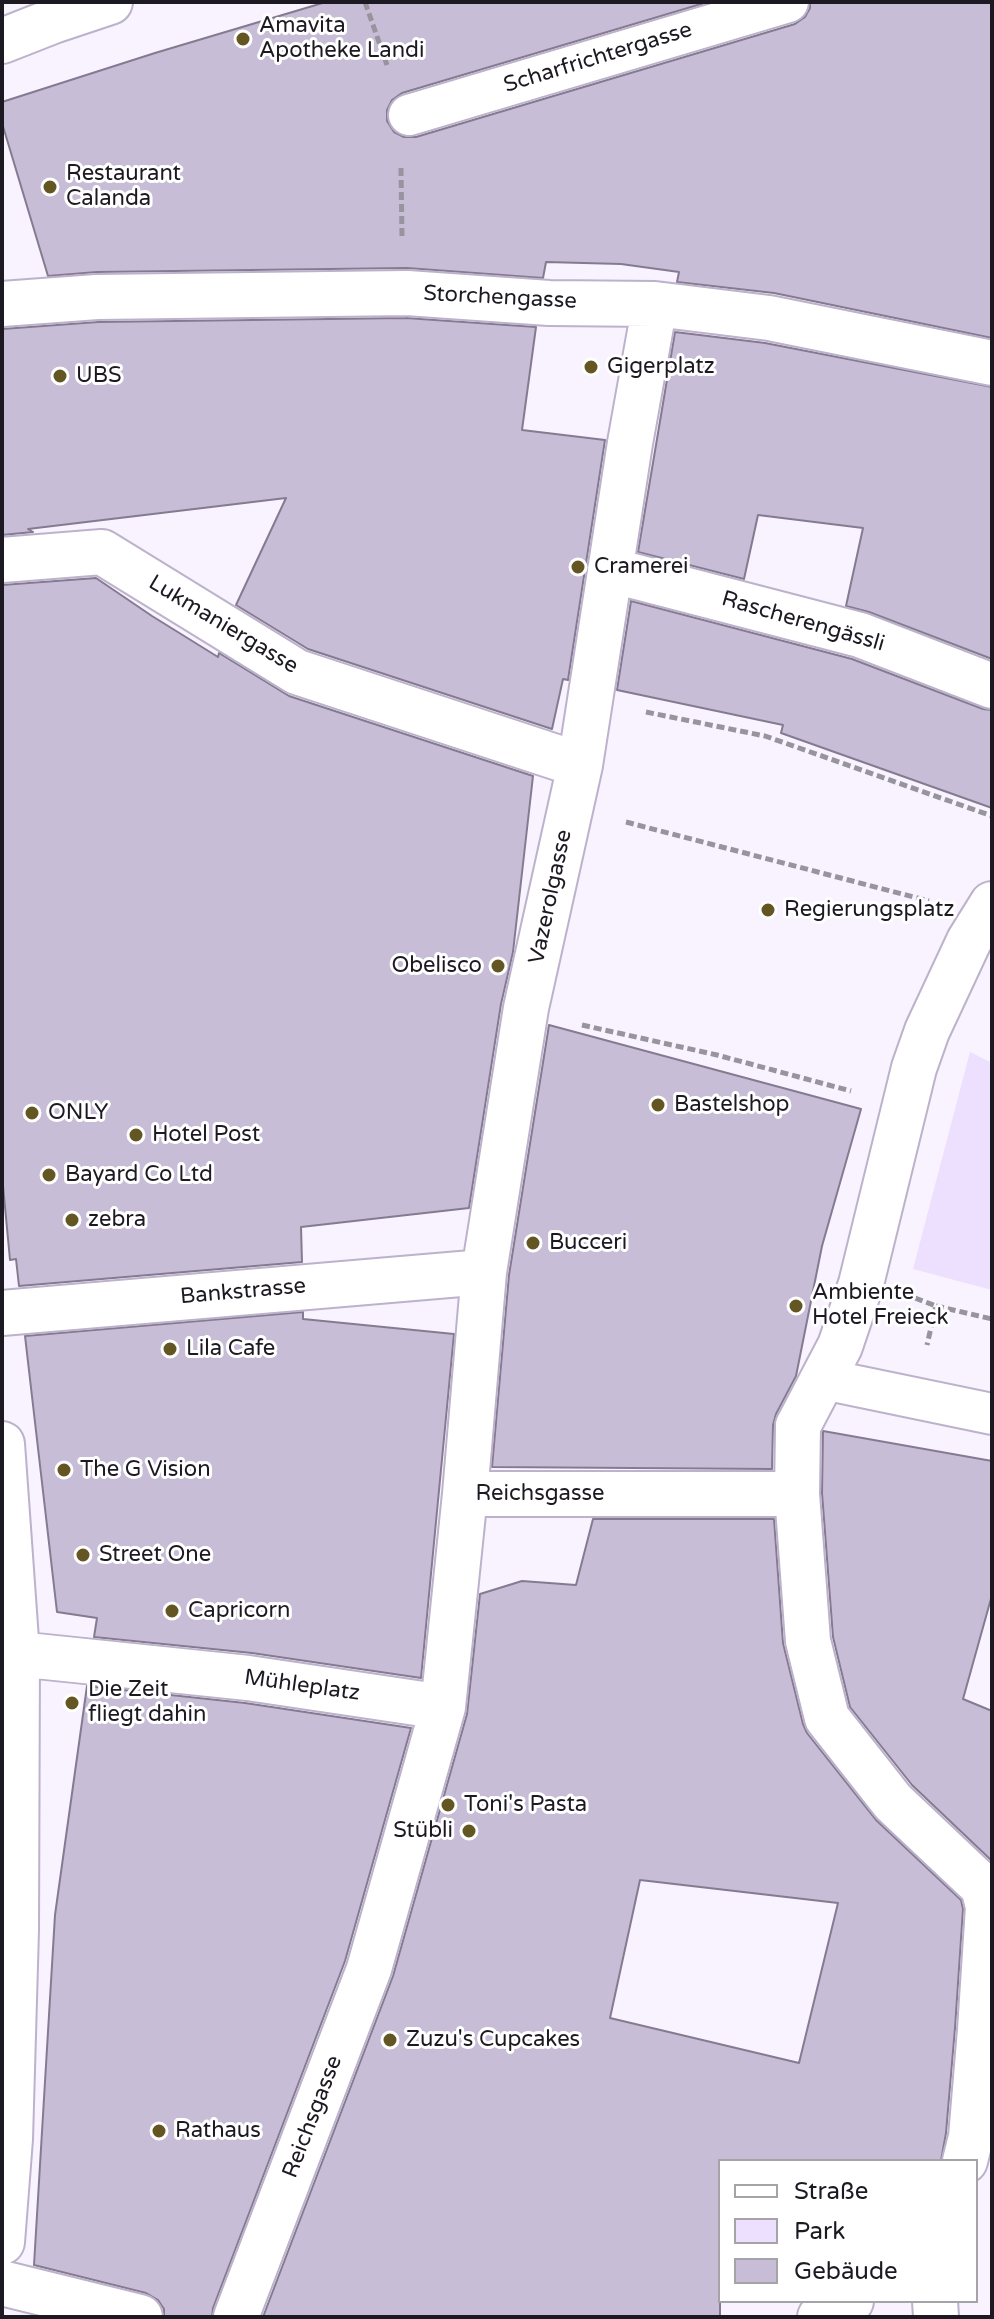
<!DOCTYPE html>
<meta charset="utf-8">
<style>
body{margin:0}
#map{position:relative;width:994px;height:2319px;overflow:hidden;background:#f8f3fe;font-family:"Varela Round",sans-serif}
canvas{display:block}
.frame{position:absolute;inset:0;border:4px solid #1d1922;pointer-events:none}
.legend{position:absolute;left:718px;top:2159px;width:260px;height:144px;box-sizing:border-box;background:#fff;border:2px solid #a5a3a7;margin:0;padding:10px 14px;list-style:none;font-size:24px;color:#1d1922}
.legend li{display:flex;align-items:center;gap:16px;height:40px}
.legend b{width:40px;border:2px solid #a5a3a7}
</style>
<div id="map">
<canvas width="994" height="2319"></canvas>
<div class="frame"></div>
<ul class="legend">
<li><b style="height:10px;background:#fff"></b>Straße</li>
<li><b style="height:22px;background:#eddffe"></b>Park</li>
<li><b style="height:22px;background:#c8bdd6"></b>Gebäude</li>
</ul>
</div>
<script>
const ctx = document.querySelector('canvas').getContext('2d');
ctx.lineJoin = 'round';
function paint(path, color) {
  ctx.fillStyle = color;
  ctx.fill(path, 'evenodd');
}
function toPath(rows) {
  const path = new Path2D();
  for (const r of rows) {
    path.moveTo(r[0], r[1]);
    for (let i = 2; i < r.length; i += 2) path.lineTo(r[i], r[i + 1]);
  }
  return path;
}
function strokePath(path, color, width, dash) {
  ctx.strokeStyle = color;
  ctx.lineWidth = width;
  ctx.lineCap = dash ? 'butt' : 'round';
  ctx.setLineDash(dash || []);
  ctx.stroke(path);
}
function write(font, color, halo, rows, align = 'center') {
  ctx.font = font + ' "Varela Round",sans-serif';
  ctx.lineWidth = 6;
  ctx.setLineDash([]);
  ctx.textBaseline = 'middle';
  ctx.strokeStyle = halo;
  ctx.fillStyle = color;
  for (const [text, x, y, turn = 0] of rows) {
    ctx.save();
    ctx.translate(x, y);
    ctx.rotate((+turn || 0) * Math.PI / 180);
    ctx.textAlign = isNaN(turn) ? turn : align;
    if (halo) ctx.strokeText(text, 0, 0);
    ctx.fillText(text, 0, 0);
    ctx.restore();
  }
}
paint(toPath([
 [970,1052,992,1063,992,1290,913,1269]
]), '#eddffe');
const building = toPath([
 [326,2,708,2,402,93,392,100,387,110,387,121,394,132,404,137,416,137,795,24,805,17,810,8,810,2,992,2,992,338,774,293,677,282,679,272,621,264,546,262,543,278,407,268,97,272,48,276,2,123,2,102,155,53,326,2],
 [406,318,536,327,522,430,605,440,568,680,563,679,552,729,308,649,236,605,286,498,28,529,33,532,2,535,2,329,98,322,406,318],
 [675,332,765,343,992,387,992,659,869,612,846,606,863,528,758,515,744,579,638,552,675,332],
 [96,578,152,616,218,657,219,653,289,696,533,776,513,952,501,1004,469,1208,301,1227,302,1262,19,1286,16,1259,10,1260,2,1175,2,585,96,578],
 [631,601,852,659,983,709,992,710,992,808,781,733,783,725,617,690,631,601],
 [549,1025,861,1109,822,1246,796,1376,776,1414,773,1425,772,1469,492,1467,509,1275,549,1025],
 [303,1312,303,1319,454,1334,421,1678,252,1653,94,1637,97,1618,57,1612,25,1336,303,1312],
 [823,1431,992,1461,992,1595,963,1699,992,1711,992,1861,912,1785,850,1707,833,1637,822,1493,823,1431],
 [593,1519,774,1519,783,1643,803,1724,807,1733,876,1820,961,1900,963,1909,955,2028,946,2133,941,2161,720,2161,720,2317,263,2317,393,1976,467,1714,480,1594,522,1581,576,1585,593,1519],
 [640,1880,838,1903,799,2063,610,2018,640,1880],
 [87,1686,245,1703,411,1728,345,1961,213,2308,212,2317,164,2317,164,2309,158,2300,146,2293,34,2265,55,1915,87,1686]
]);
paint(building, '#c8bdd6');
strokePath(building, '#857b91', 2);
const service = toPath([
 [409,115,788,2],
 [823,1379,992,1414]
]);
const pedestrian = toPath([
 [2,304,97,297,407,293,549,303,655,304,769,318,992,363],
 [2,560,102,552,297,672,580,765],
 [610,570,860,635,992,686],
 [2,1313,484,1272],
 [2,1444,17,1654,16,1930,10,2139,2,2242],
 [465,1494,484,1272,526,1008,580,765,630,443,655,304],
 [797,1494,808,1641,827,1718,893,1802,983,1887,988,1907,980,2030,971,2137,965,2161],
 [17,1654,248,1678,443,1707],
 [2,2283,140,2317],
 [935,2301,936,2317],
 [236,2317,369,1969,443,1707,465,1494,797,1494,798,1426],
 [820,2317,851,2301]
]);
const minor = toPath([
 [798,1426,840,1346,861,1284,914,1068,927,1031,969,941,992,904]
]);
const primary = toPath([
 [2,41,53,21,110,2]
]);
strokePath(service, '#bdb2cb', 44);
strokePath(pedestrian, '#bdb2cb', 48);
strokePath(minor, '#bdb2cb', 48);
strokePath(primary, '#bdb2cb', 48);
strokePath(toPath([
 [365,2,387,65],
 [401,168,402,238],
 [646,712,765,736,992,816],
 [626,822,929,901],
 [582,1025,717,1055,851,1091],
 [915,1298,936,1306,927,1345],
 [936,1306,992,1319]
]), '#98949e', 5, [8, 4]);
strokePath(service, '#fff', 40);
strokePath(pedestrian, '#fff', 44);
strokePath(minor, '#fff', 44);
strokePath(primary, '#fff', 44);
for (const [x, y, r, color] of [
 [243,39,8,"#635623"],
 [50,187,8,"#635623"],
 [591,367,8,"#635623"],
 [60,376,8,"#635623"],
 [578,567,8,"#635623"],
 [768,910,8,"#635623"],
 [498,966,8,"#635623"],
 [658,1105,8,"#635623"],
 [32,1113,8,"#635623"],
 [136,1135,8,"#635623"],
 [49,1175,8,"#635623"],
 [72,1220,8,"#635623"],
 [533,1243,8,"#635623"],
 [796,1306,8,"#635623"],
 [170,1349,8,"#635623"],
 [64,1470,8,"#635623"],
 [83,1555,8,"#635623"],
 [172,1611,8,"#635623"],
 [72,1703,8,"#635623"],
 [448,1805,8,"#635623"],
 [469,1831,8,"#635623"],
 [390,2040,8,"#635623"],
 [159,2131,8,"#635623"]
]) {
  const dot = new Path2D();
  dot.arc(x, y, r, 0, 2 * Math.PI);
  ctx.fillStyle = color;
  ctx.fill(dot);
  strokePath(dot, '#fff', 3);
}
write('22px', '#1d1922', '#fff', [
 ["Amavita",259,26],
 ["Apotheke Landi",259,51],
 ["Restaurant",66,174],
 ["Calanda",66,199],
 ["Gigerplatz",607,367],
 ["UBS",76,376],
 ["Cramerei",594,567],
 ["Regierungsplatz",784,910],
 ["Obelisco",482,966,"right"],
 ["Bastelshop",674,1105],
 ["ONLY",48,1113],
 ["Hotel Post",152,1135],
 ["Bayard Co Ltd",65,1175],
 ["zebra",88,1220],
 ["Bucceri",549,1243],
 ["Ambiente",812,1293],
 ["Hotel Freieck",812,1318],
 ["Lila Cafe",186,1349],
 ["The G Vision",80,1470],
 ["Street One",99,1555],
 ["Capricorn",188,1611],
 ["Die Zeit",88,1690],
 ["fliegt dahin",88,1715],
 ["Toni's Pasta",464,1805],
 ["Stübli",453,1831,"right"],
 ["Zuzu's Cupcakes",406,2040],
 ["Rathaus",175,2131]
], 'left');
write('22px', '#1d1922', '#fff', [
 ["Scharfrichtergasse",598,58,-17],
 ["Storchengasse",500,298,3],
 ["Rascherengässli",803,622,16],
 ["Lukmaniergasse",223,625,31],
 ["Vazerolgasse",551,897,-78],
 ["Bankstrasse",243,1292,-5],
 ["Reichsgasse",540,1494],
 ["Mühleplatz",302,1686,8],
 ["Reichsgasse",313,2117,-69]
]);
</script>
